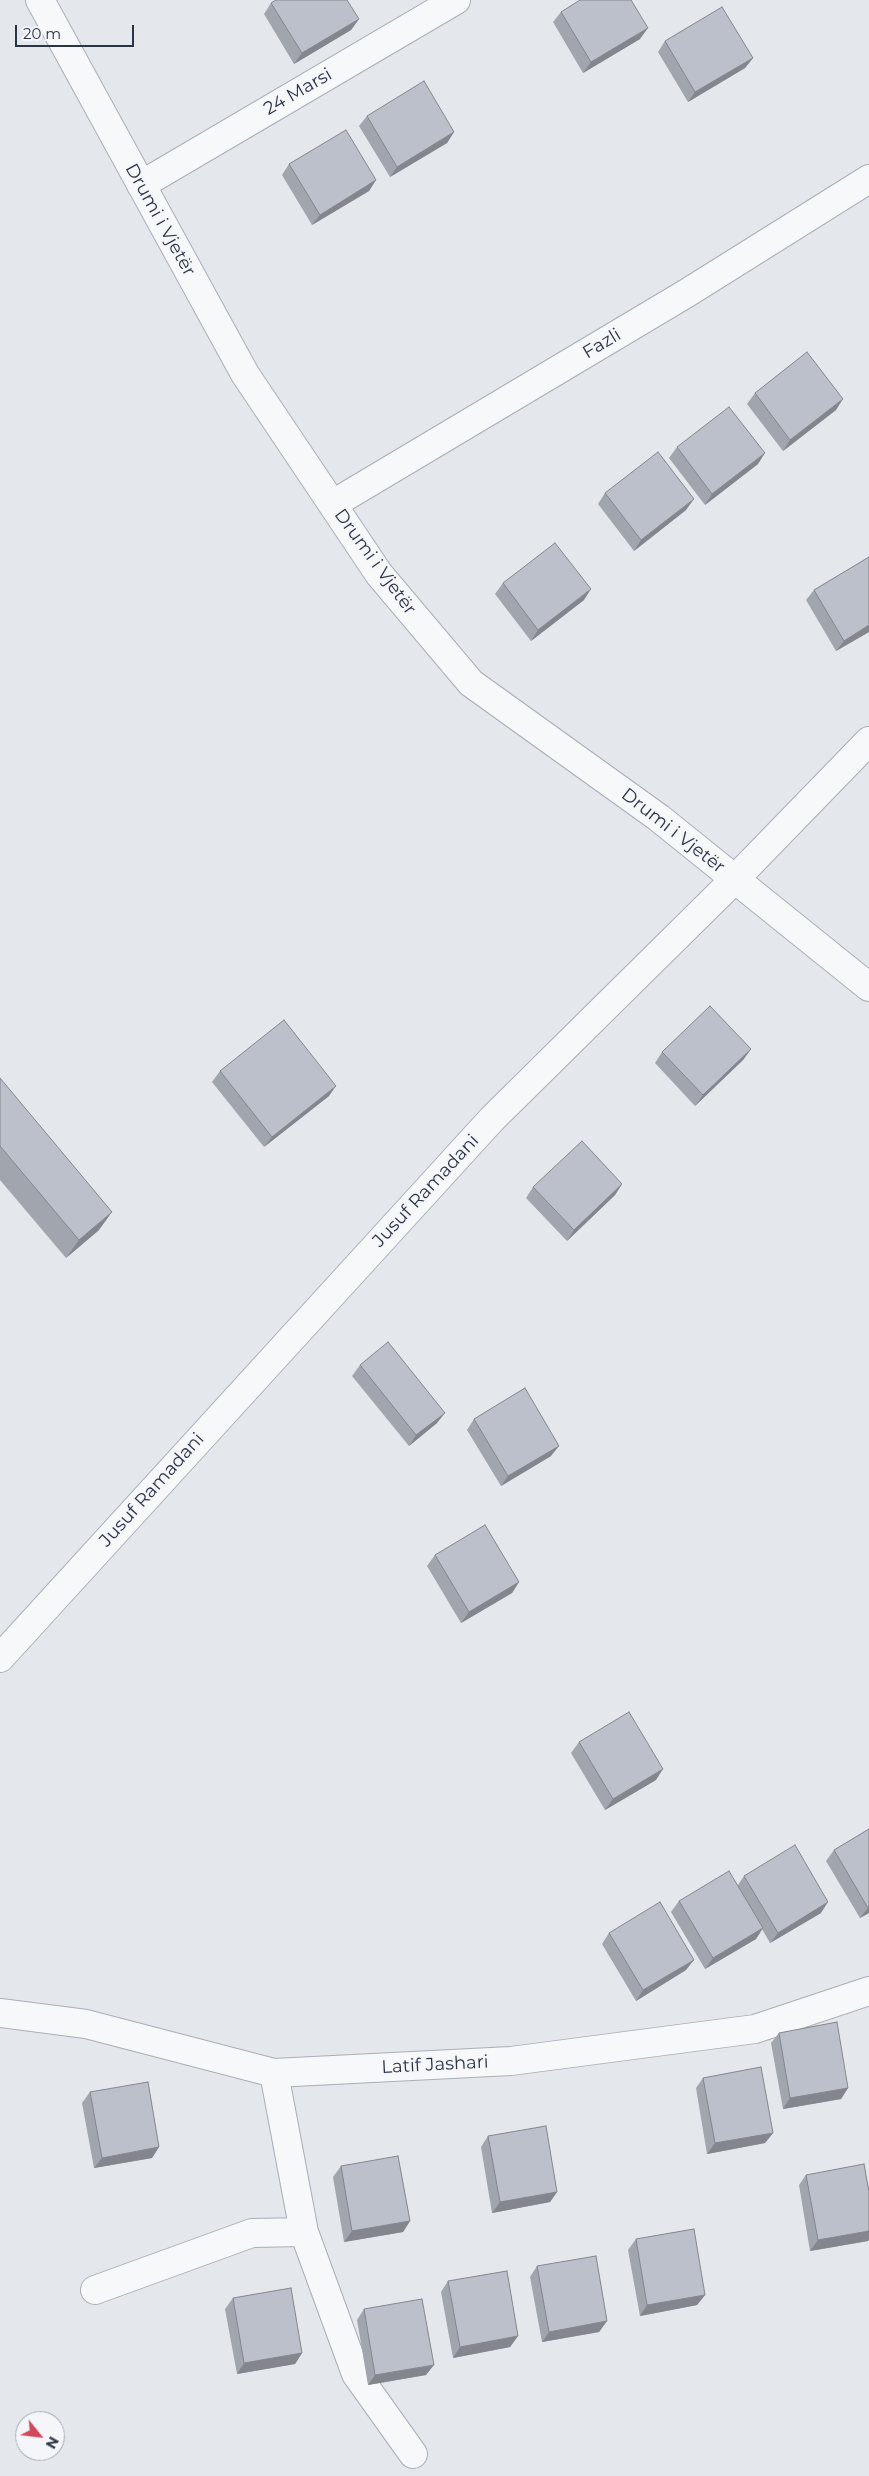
<!DOCTYPE html>
<meta charset="utf-8">
<style>
body{margin:0}
#map{position:relative;width:869px;height:2476px;overflow:hidden;background:#e4e7ec;font-family:Montserrat,sans-serif}
canvas{display:block}
.north{position:absolute;left:15px;top:2411px;width:50px;height:50px;box-sizing:border-box;background:#f4f6f9;border:1px solid #a4a8b1;border-radius:50%;rotate:119deg;font-size:14px;font-weight:700;line-height:20px;text-align:center;color:#2b3445}
.north::after{content:'';display:block;margin:auto;width:18px;height:22px;background:#d1495b;clip-path:polygon(50% 0,100% 100%,50% 72%,0 100%)}
.scale{position:absolute;left:15px;top:25px;width:119px;height:22px;box-sizing:border-box;border:2px solid #2b3445;border-top:0;padding-left:6px;font-size:15px;line-height:18px;white-space:nowrap;color:#2b3445;-webkit-text-stroke:4px #f4f6f9;paint-order:stroke}
</style>
<div id="map">
<canvas width="869" height="2476"></canvas>
<div class="north">N</div>
<div class="scale">20 m</div>
</div>
<script>
const ctx = document.querySelector('canvas').getContext('2d');
ctx.lineJoin = 'round';
function toPath(rows) {
  const path = new Path2D();
  for (const r of rows) {
    path.moveTo(r[0], r[1]);
    for (let i = 2; i < r.length; i += 2) path.lineTo(r[i], r[i + 1]);
  }
  return path;
}
function strokePath(path, color, width, dash) {
  ctx.strokeStyle = color;
  ctx.lineWidth = width;
  ctx.lineCap = dash ? 'butt' : 'round';
  ctx.setLineDash(dash || []);
  ctx.stroke(path);
}
function paint(path, color) {
  ctx.fillStyle = color;
  ctx.fill(path, 'evenodd');
}
function write(font, color, halo, rows, align = 'center') {
  ctx.font = font + ' Montserrat,sans-serif';
  ctx.lineWidth = 4;
  ctx.setLineDash([]);
  ctx.textBaseline = 'middle';
  ctx.strokeStyle = halo;
  ctx.fillStyle = color;
  for (const [text, x, y, turn = 0] of rows) {
    ctx.save();
    ctx.translate(x, y);
    ctx.rotate((+turn || 0) * Math.PI / 180);
    ctx.textAlign = isNaN(turn) ? turn : align;
    if (halo) ctx.strokeText(text, 0, 0);
    ctx.fillText(text, 0, 0);
    ctx.restore();
  }
}
const minor = toPath([
 [40,0,245,374,379,574,471,683,659,818,869,987],
 [141,185,456,0],
 [333,504,687,293,869,179],
 [0,1658,492,1119,735,879,869,741],
 [0,2013,86,2024,274,2073,511,2061,755,2029,869,1991],
 [274,2073,304,2232,356,2374,413,2454],
 [95,2290,252,2233,304,2232]
]);
strokePath(minor, '#a9aeb7', 30);
strokePath(minor, '#f7f8fa', 28);
paint(toPath([
 [271,3,359,19,351,30,294,64,264,14],
 [561,12,640,39,583,73,553,22],
 [665,41,753,58,745,68,688,102,658,52],
 [367,116,454,132,447,143,390,177,359,126],
 [289,164,376,180,369,191,312,225,282,175],
 [755,393,836,410,783,451,747,404],
 [677,447,758,464,705,505,669,458],
 [605,493,686,510,634,551,598,504],
 [869,557,869,632,836,651,806,600,814,590],
 [503,583,584,600,531,641,495,594],
 [751,1049,743,1060,695,1106,655,1063,662,1052],
 [220,1071,329,1096,264,1147,212,1082],
 [0,1078,99,1230,66,1258,0,1180],
 [622,1184,615,1195,567,1241,526,1198,533,1187],
 [360,1365,437,1423,409,1446,352,1376],
 [474,1419,551,1456,501,1486,467,1430],
 [435,1555,519,1582,512,1593,461,1623,427,1566],
 [579,1742,656,1780,605,1810,571,1753],
 [869,1829,869,1913,860,1918,826,1861,834,1850],
 [744,1876,821,1913,770,1943,762,1929,756,1939,705,1969,671,1912,679,1901,738,1885],
 [609,1933,686,1970,636,2001,602,1944],
 [779,2033,848,2088,841,2099,783,2109,771,2043],
 [703,2078,773,2133,765,2143,707,2154,696,2088],
 [90,2092,159,2147,152,2158,94,2168,82,2103],
 [488,2136,557,2192,550,2202,492,2213,481,2147],
 [341,2166,410,2221,403,2232,344,2242,333,2177],
 [806,2175,869,2192,869,2239,868,2241,810,2251,799,2185],
 [636,2239,705,2295,697,2305,640,2316,628,2250],
 [537,2266,607,2321,599,2332,542,2342,530,2277],
 [448,2281,518,2336,510,2347,453,2358,441,2292],
 [233,2298,302,2353,295,2364,237,2374,225,2309],
 [364,2309,426,2375,368,2385,357,2320]
]), '#a1a5ae');
paint(toPath([
 [359,19,351,30,294,64,302,53],
 [648,28,640,39,583,73,591,62],
 [753,58,745,68,688,102,695,92],
 [454,132,447,143,390,177,397,167],
 [376,180,369,191,312,225,320,215],
 [843,399,836,410,783,451,790,440],
 [765,453,758,464,705,505,712,494],
 [694,499,686,510,634,551,641,540],
 [591,589,584,600,531,641,538,630],
 [869,625,869,632,836,651,844,641],
 [751,1049,743,1060,695,1106,703,1095],
 [336,1086,329,1096,264,1147,272,1137],
 [622,1184,615,1195,567,1241,574,1230],
 [112,1212,99,1230,66,1258,79,1240],
 [445,1413,437,1423,409,1446,416,1435],
 [559,1446,551,1456,501,1486,508,1476],
 [519,1582,512,1593,461,1623,469,1612],
 [663,1769,656,1780,605,1810,613,1799],
 [828,1902,821,1913,770,1943,778,1933],
 [869,1907,869,1913,860,1918,868,1908],
 [763,1928,756,1939,705,1969,713,1958],
 [694,1960,686,1970,636,2001,643,1990],
 [848,2088,841,2099,783,2109,790,2098],
 [773,2133,765,2143,707,2154,715,2143],
 [159,2147,152,2158,94,2168,102,2158],
 [557,2192,550,2202,492,2213,500,2202],
 [410,2221,403,2232,344,2242,352,2231],
 [869,2231,869,2239,868,2241,810,2251,818,2240],
 [705,2295,697,2305,640,2316,647,2305],
 [607,2321,599,2332,542,2342,549,2332],
 [518,2336,510,2347,453,2358,460,2347],
 [302,2353,295,2364,237,2374,244,2363],
 [434,2365,426,2375,368,2385,375,2375]
]), '#83868d');
const building = toPath([
 [276,0,347,0,359,19,302,53,271,3,276,0],
 [580,0,631,0,648,28,591,62,561,12,580,0],
 [722,7,753,58,695,92,665,41,722,7],
 [424,81,454,132,397,167,367,116,424,81],
 [346,130,376,180,320,215,289,164,346,130],
 [807,352,843,399,790,440,755,393,807,352],
 [729,407,765,453,712,494,677,447,729,407],
 [658,452,694,499,641,540,605,493,658,452],
 [555,543,591,589,538,630,503,583,555,543],
 [869,557,869,625,844,641,814,590,869,557],
 [710,1006,751,1049,703,1095,662,1052,710,1006],
 [284,1020,336,1086,272,1137,220,1071,284,1020],
 [0,1078,112,1212,79,1240,0,1146,0,1078],
 [582,1141,622,1184,574,1230,533,1187,582,1141],
 [388,1342,445,1413,416,1435,360,1365,388,1342],
 [525,1388,559,1446,508,1476,474,1419,525,1388],
 [485,1525,519,1582,469,1612,435,1555,485,1525],
 [629,1712,663,1769,613,1799,579,1742,629,1712],
 [869,1829,869,1907,868,1908,834,1850,869,1829],
 [795,1845,828,1902,778,1933,744,1876,795,1845],
 [729,1871,763,1928,713,1958,679,1901,729,1871],
 [660,1902,694,1960,643,1990,609,1933,660,1902],
 [837,2022,848,2088,790,2098,779,2033,837,2022],
 [761,2067,773,2133,715,2143,703,2078,761,2067],
 [148,2082,159,2147,102,2158,90,2092,148,2082],
 [546,2126,557,2192,500,2202,488,2136,546,2126],
 [398,2156,410,2221,352,2231,341,2166,398,2156],
 [864,2164,869,2192,869,2231,818,2240,806,2175,864,2164],
 [694,2229,705,2295,647,2305,636,2239,694,2229],
 [596,2256,607,2321,549,2332,537,2266,596,2256],
 [507,2271,518,2336,460,2347,448,2281,507,2271],
 [291,2288,302,2353,244,2363,233,2298,291,2288],
 [422,2299,434,2365,375,2375,364,2309,422,2299]
]);
paint(building, '#bbc0ca');
strokePath(building, '#83868d', 1);
write('18px', '#2b3445', '#f4f6f9', [
 ["24 Marsi",298,92,-30],
 ["Drumi i Vjetër",160,220,61],
 ["Fazli",602,344,-31],
 ["Drumi i Vjetër",375,562,54],
 ["Drumi i Vjetër",673,831,38],
 ["Jusuf Ramadani",426,1191,-47],
 ["Jusuf Ramadani",152,1490,-48],
 ["Latif Jashari",435,2065,-3]
]);
</script>
